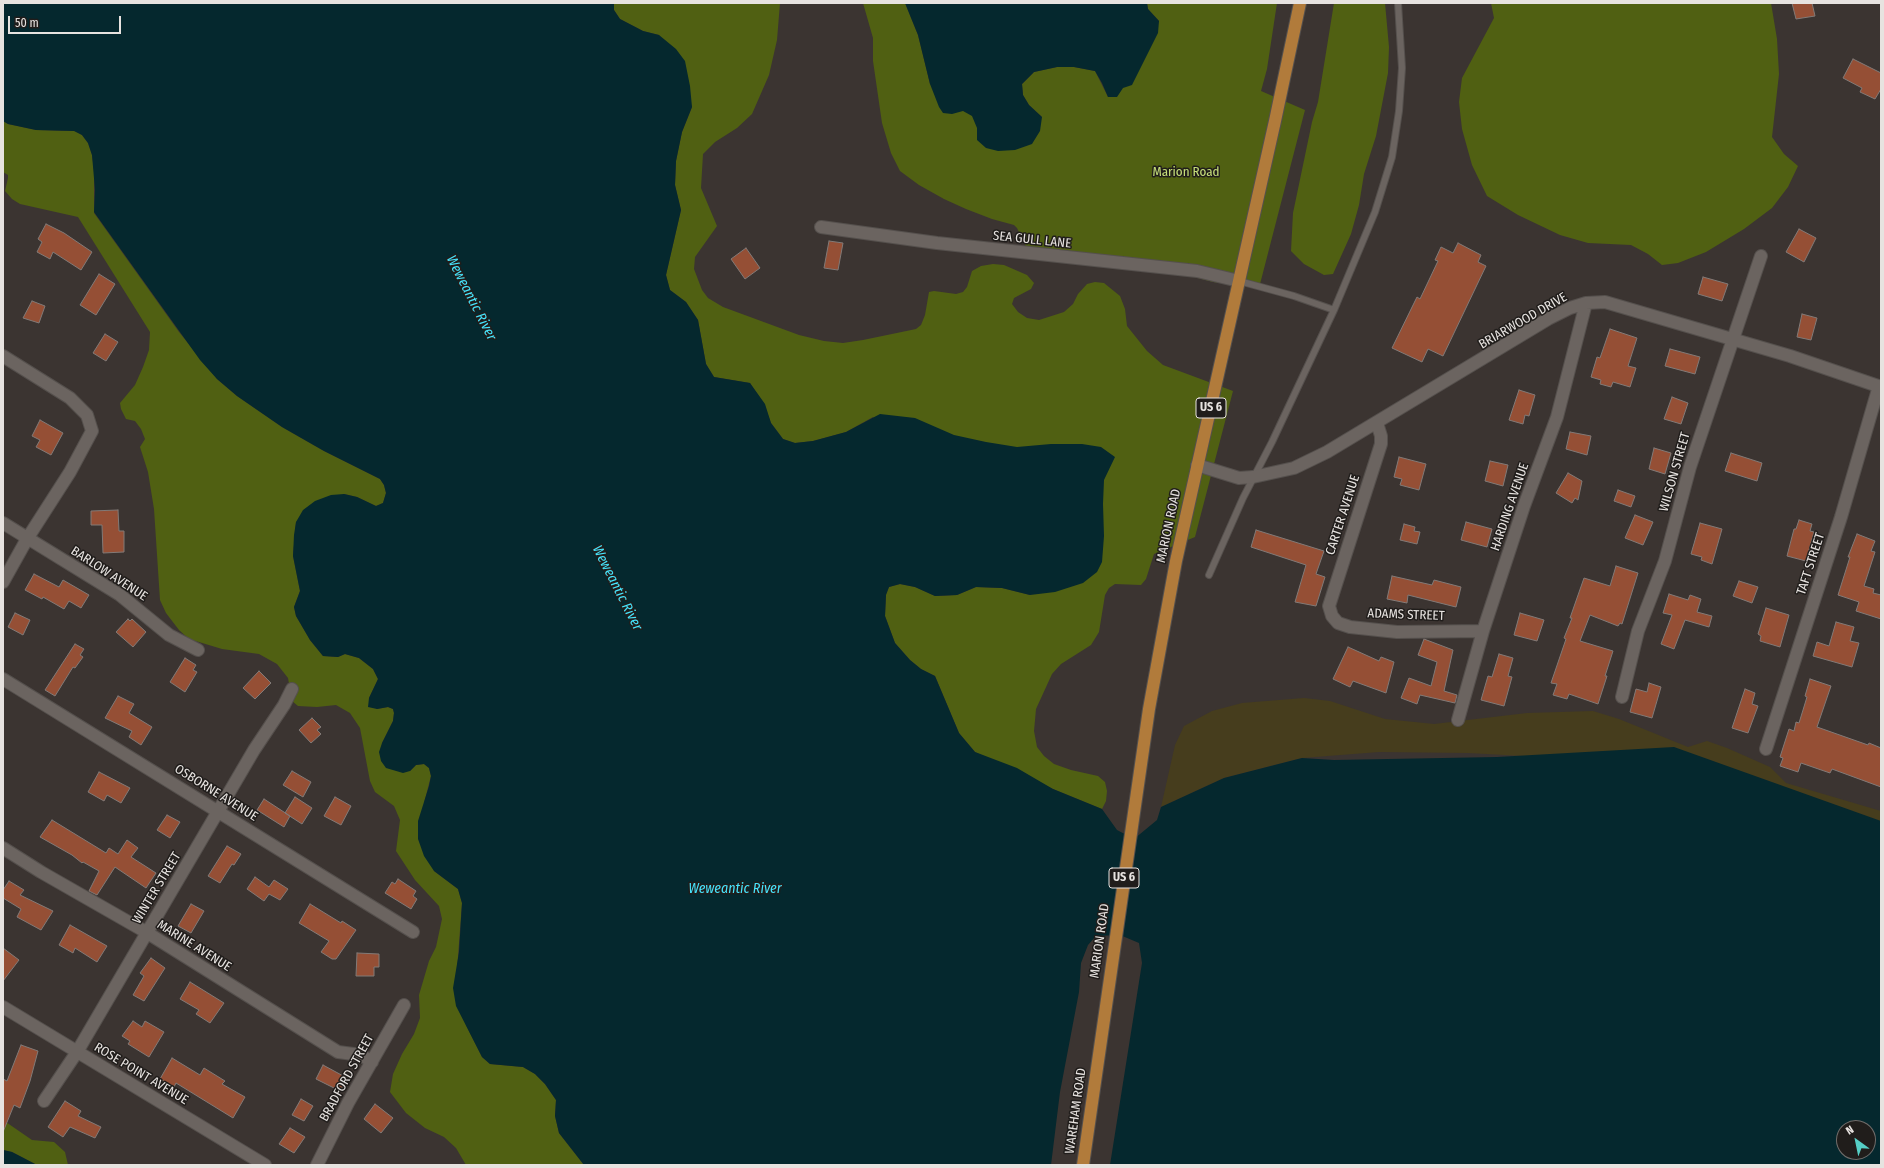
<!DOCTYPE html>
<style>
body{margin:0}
#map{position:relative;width:1884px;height:1168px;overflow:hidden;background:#3b3431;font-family:"Fira Sans Condensed",sans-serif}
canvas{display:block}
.frame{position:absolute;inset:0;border:4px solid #e7e3e0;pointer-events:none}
.north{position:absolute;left:1836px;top:1120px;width:40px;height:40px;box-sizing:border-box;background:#201d1b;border:1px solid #706c6a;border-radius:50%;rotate:327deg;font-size:11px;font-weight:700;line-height:16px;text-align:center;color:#e7e3e0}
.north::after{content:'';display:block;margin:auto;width:14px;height:18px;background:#55cec5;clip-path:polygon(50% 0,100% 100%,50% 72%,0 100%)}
.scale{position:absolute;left:8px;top:16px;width:113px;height:18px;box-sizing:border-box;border:2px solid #e7e3e0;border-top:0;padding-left:5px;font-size:12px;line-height:14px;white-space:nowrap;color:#e7e3e0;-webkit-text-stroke:3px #201d1b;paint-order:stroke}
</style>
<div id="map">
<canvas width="1884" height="1168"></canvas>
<div class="frame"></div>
<div class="north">N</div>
<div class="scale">50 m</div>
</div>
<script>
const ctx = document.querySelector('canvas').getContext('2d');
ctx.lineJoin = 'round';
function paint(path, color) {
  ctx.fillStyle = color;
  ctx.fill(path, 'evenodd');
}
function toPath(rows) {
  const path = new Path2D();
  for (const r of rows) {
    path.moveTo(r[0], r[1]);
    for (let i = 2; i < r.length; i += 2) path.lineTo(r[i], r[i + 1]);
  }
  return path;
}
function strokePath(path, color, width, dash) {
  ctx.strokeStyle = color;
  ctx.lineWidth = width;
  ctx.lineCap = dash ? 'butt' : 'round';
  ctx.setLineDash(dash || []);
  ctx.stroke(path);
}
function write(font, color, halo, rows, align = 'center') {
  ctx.font = font + ' "Fira Sans Condensed",sans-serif';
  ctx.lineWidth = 3;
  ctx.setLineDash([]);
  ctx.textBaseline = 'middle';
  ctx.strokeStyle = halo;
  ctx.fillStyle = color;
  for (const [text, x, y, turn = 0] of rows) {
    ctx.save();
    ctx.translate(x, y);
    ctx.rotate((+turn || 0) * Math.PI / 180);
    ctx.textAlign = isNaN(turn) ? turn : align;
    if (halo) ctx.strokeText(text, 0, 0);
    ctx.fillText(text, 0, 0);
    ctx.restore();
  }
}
paint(toPath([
 [614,3,780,3,777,40,769,75,752,114,737,128,715,142,703,154,701,188,717,226,695,257,694,269,702,290,708,298,723,307,799,335,824,341,843,343,863,340,916,329,921,325,925,315,929,292,934,291,956,294,963,292,967,287,972,271,981,266,993,264,1004,265,1027,275,1034,283,1031,289,1014,298,1012,304,1018,312,1027,318,1039,320,1064,312,1073,304,1078,294,1087,284,1095,282,1104,283,1120,296,1125,309,1127,326,1147,351,1163,365,1233,391,1195,537,1154,554,1146,579,1141,585,1115,584,1109,588,1105,595,1099,632,1091,645,1061,664,1052,674,1036,709,1034,731,1037,747,1044,756,1054,764,1071,770,1098,776,1105,782,1107,791,1106,801,1102,809,1053,789,975,752,959,733,935,676,921,669,910,660,895,643,885,616,886,594,889,587,900,584,915,587,935,596,957,595,976,587,1002,588,1030,595,873,417,846,432,813,441,795,443,783,439,771,423,764,404,750,383,714,377,706,364,698,320,686,302,670,290,666,275,681,210,675,185,676,161,682,132,692,107,659,35,643,31,620,19,614,10],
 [863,3,905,3,918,35,930,84,971,105,1042,117,1029,105,1023,95,1022,84,1034,72,1057,67,1074,67,1095,71,1108,97,1117,96,1159,21,1148,9,1147,3,1277,3,1267,69,1261,91,1305,110,1259,288,1213,282,1168,270,1105,260,1067,251,1065,255,1030,255,1017,228,1014,225,992,219,966,209,944,199,919,185,900,171,891,153,882,123,873,61,873,38],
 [1334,3,1385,3,1389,47,1388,73,1376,136,1364,174,1359,205,1351,234,1333,274,1324,275,1304,264,1291,251,1293,213,1312,122,1318,102],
 [1491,3,1771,3,1777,39,1779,74,1772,137,1784,154,1798,166,1788,187,1772,208,1744,229,1706,252,1678,263,1662,265,1648,254,1631,245,1588,243,1560,235,1518,215,1487,196,1472,165,1462,129,1459,102,1462,78,1494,18],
 [3,121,8,124,36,130,75,131,82,135,88,143,92,155,94,169,94,213,179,332,217,379,237,396,282,427,324,451,380,479,384,485,386,493,383,503,376,506,357,497,344,494,296,522,293,556,300,591,294,607,296,616,310,640,323,656,338,657,345,654,359,658,373,669,378,679,369,698,377,709,388,707,393,709,394,713,393,721,382,743,410,771,416,765,424,764,429,768,431,776,424,803,434,871,458,889,462,903,457,970,466,1025,482,1057,490,1064,523,1067,535,1074,545,1084,556,1100,555,1116,559,1133,584,1165,466,1165,456,1148,444,1137,425,1128,406,1113,390,1092,393,1074,402,1054,414,1034,420,1018,419,995,429,961,436,947,442,919,439,906,415,880,396,851,400,820,394,806,375,792,370,781,360,728,350,713,336,705,317,707,298,706,292,701,288,678,277,664,259,654,222,649,189,639,179,630,166,613,160,600,154,509,148,472,140,447,145,439,141,429,135,421,126,419,121,409,120,403,135,385,143,367,149,350,150,332,78,217,20,204,12,199,5,191,8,178,8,175,3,172],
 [3,1120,32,1140,54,1142,65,1152,68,1165,37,1165,12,1152,3,1150]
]), '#506012');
paint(toPath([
 [1304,698,1330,701,1385,719,1434,724,1527,713,1593,711,1619,719,1688,747,1707,741,1727,748,1770,767,1786,783,1881,811,1881,849,1542,757,1468,753,1379,752,1302,758,1224,778,1161,807,1175,745,1184,726,1212,711,1242,703]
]), '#463d1d');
paint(toPath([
 [3,3,614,3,614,10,620,19,643,31,659,35,676,49,685,61,690,86,692,107,682,132,676,161,675,185,681,210,666,275,670,290,686,302,698,320,706,364,714,377,750,383,765,404,771,423,783,439,795,443,813,441,846,432,880,414,915,418,954,435,986,442,1017,447,1051,444,1082,444,1101,447,1115,457,1104,480,1103,504,1104,536,1102,562,1097,572,1083,583,1055,592,1030,595,1002,588,976,587,957,595,935,596,915,587,900,584,889,587,886,595,885,616,895,643,910,660,921,669,935,676,959,733,975,752,1017,768,1053,789,1102,809,1117,830,1134,839,1157,820,1161,807,1224,778,1302,758,1334,760,1497,757,1674,747,1881,821,1881,1165,1110,1165,1142,963,1139,943,1120,935,1096,936,1088,945,1081,963,1079,992,1060,1092,1051,1165,584,1165,559,1133,555,1116,556,1100,545,1084,535,1074,523,1067,490,1064,482,1057,456,1006,453,988,459,952,462,903,458,889,434,871,424,856,418,839,418,821,429,786,431,776,429,768,424,764,416,765,410,771,403,773,386,768,381,761,379,752,382,743,393,721,394,713,393,709,388,707,377,709,368,707,369,698,378,679,373,669,359,658,345,654,338,657,323,656,310,640,296,616,294,607,300,591,293,556,294,535,296,522,303,510,315,501,331,495,344,494,357,497,376,506,383,503,386,493,384,485,380,479,324,451,282,427,237,396,217,379,200,360,94,212,95,190,92,155,88,143,82,135,74,131,36,130,8,124,3,121],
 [1844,1128,1868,1128,1868,1152,1844,1152],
 [905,3,1147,3,1148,9,1159,21,1158,33,1132,85,1123,88,1117,97,1108,97,1102,83,1095,71,1074,67,1057,67,1034,72,1022,84,1023,95,1029,105,1042,117,1040,131,1032,144,1015,150,998,151,986,148,977,140,977,128,972,116,963,111,952,114,943,113,939,107,930,84,918,35],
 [3,1150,12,1152,37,1165,3,1165]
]), '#05282e');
const building = toPath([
 [1792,3,1812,3,1815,16,1796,19,1792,3],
 [1853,59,1881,73,1881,89,1875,99,1860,92,1862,88,1843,78,1853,59],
 [46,224,64,233,92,252,81,270,53,252,50,259,37,252,42,242,38,239,46,224],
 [1799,229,1816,238,1804,262,1786,252,1799,229],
 [829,241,843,243,838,270,824,268,829,241],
 [1458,243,1481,255,1478,262,1486,266,1443,356,1428,349,1422,362,1392,348,1417,297,1420,299,1438,261,1435,260,1441,247,1453,253,1458,243],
 [746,248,760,268,745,279,731,259,746,248],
 [99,274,115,284,96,315,80,305,99,274],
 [1703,277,1728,284,1722,301,1698,294,1703,277],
 [32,301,45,306,39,323,23,318,32,301],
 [1802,314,1817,318,1811,340,1797,337,1802,314],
 [1610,329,1637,338,1628,366,1636,368,1630,387,1613,382,1611,387,1600,384,1601,380,1591,377,1597,357,1600,358,1610,329],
 [105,334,118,342,106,361,93,353,105,334],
 [1670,349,1700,357,1695,374,1665,366,1670,349],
 [1519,390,1535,395,1529,416,1525,415,1523,424,1509,420,1519,390],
 [1672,397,1688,403,1681,424,1664,419,1672,397],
 [40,420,63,433,51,455,36,447,40,440,32,436,40,420],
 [1570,432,1591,436,1587,455,1566,449,1570,432],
 [1654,448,1671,453,1665,474,1649,469,1654,448],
 [1731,453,1762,463,1757,481,1725,471,1731,453],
 [1399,457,1426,464,1419,490,1400,485,1402,479,1394,477,1399,457],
 [1490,461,1508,465,1503,486,1485,481,1490,461],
 [1568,473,1582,481,1578,500,1575,498,1572,503,1556,493,1568,473],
 [1618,490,1635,496,1631,507,1614,501,1618,490],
 [118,510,119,531,124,531,124,552,103,553,102,525,91,525,91,511,118,510],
 [1635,515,1653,522,1643,545,1625,538,1635,515],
 [1799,520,1812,524,1810,531,1814,532,1806,561,1787,556,1794,529,1796,529,1799,520],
 [1466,522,1492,529,1487,547,1461,540,1466,522],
 [1700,523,1722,529,1712,564,1701,560,1702,557,1691,554,1700,523],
 [1404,524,1415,527,1414,531,1420,532,1417,544,1400,540,1404,524],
 [1256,530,1324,551,1316,574,1325,577,1316,606,1295,602,1306,565,1251,547,1256,530],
 [1857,534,1875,541,1871,551,1875,552,1864,586,1874,589,1873,593,1881,595,1881,619,1856,611,1859,602,1838,595,1850,557,1848,557,1857,534],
 [1616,566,1638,573,1622,624,1620,623,1618,626,1590,615,1580,641,1613,651,1605,676,1607,676,1598,704,1569,694,1567,699,1553,695,1557,684,1551,683,1566,639,1564,638,1572,618,1570,618,1584,578,1610,586,1616,566],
 [34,574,59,587,63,580,89,595,81,608,69,601,64,609,43,597,42,599,25,590,34,574],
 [1392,576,1432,585,1434,580,1461,587,1456,607,1408,595,1407,603,1387,599,1392,576],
 [1739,581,1758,587,1752,603,1733,596,1739,581],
 [1669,594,1688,600,1690,595,1701,599,1697,612,1712,616,1709,627,1685,620,1674,649,1661,644,1672,615,1663,613,1669,594],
 [1766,608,1789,615,1780,647,1760,641,1761,636,1758,634,1766,608],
 [15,613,30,620,23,635,8,627,15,613],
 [1520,613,1544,620,1537,641,1514,635,1520,613],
 [128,619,130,621,132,619,146,632,133,647,116,632,128,619],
 [1836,622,1854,627,1850,641,1859,643,1852,667,1813,656,1817,642,1829,646,1836,622],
 [1424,639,1453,650,1444,691,1457,695,1455,703,1420,695,1417,704,1401,698,1409,678,1431,686,1437,662,1418,655,1424,639],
 [75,644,84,649,80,655,83,657,75,668,73,667,55,696,45,690,75,644],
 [1348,647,1379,661,1381,657,1394,662,1386,693,1353,681,1350,687,1333,679,1348,647],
 [1499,654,1513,658,1508,676,1512,677,1504,706,1481,700,1488,676,1492,677,1499,654],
 [185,658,196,665,193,670,197,672,185,692,170,682,185,658],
 [259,671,271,683,255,699,243,688,259,671],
 [1810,679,1831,686,1817,727,1868,745,1869,743,1881,748,1881,787,1832,769,1830,773,1801,763,1798,772,1780,766,1783,758,1780,757,1789,729,1794,731,1796,722,1799,723,1807,697,1805,696,1810,679],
 [1649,683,1661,687,1652,718,1630,712,1636,689,1647,692,1649,683],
 [1745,689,1755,693,1752,704,1758,706,1748,733,1732,728,1745,689],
 [118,696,134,704,129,713,152,727,141,745,129,737,132,731,105,718,118,696],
 [312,718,321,727,317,730,321,734,311,743,299,730,312,718],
 [292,771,311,782,303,797,283,785,292,771],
 [99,772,130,788,121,803,107,795,104,801,88,792,99,772],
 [295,797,312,808,302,824,285,813,295,797],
 [335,797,351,806,341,825,324,816,335,797],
 [264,799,290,816,284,827,257,810,264,799],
 [167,815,180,822,170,838,157,830,167,815],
 [52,820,106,853,109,848,118,854,127,840,138,848,131,857,156,873,146,888,115,867,97,895,89,891,99,871,83,862,82,863,72,855,40,837,52,820],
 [227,846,241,854,234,865,232,864,220,883,208,876,227,846],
 [255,877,269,887,274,880,288,889,280,900,269,894,264,901,247,889,255,877],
 [398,879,416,891,413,896,417,899,411,909,385,893,392,882,395,884,398,879],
 [9,881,24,890,20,895,53,911,41,930,17,917,21,909,3,898,3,890,9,881],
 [191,904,204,911,191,933,178,926,191,904],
 [310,904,341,923,342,921,356,930,336,959,332,959,321,952,329,941,299,923,310,904],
 [70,925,107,946,97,962,75,948,73,953,59,945,70,925],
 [3,948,19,960,3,981,3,948],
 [357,953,379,954,379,967,374,967,374,976,356,976,357,953],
 [151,958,165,968,144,1001,133,995,144,976,140,973,151,958],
 [190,982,224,1003,210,1023,196,1014,199,1010,180,999,190,982],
 [133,1021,142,1027,145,1021,164,1032,149,1057,128,1044,130,1041,122,1036,133,1021],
 [21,1045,38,1051,30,1081,20,1108,14,1105,3,1132,3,1079,7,1081,21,1045],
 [172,1058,200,1075,204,1068,225,1081,222,1084,245,1097,233,1118,176,1083,174,1087,160,1079,172,1058],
 [323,1065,347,1078,340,1091,316,1079,323,1065],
 [301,1099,313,1106,304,1121,292,1115,301,1099],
 [65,1101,81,1111,78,1116,101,1127,95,1138,70,1127,63,1137,48,1127,65,1101],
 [375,1104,393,1118,381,1133,364,1119,375,1104],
 [290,1128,305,1137,294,1153,279,1144,290,1128]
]);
paint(building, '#954f35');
strokePath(building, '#827a77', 1);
const lane = toPath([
 [1334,310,1375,212,1392,157,1399,111,1402,68,1398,3],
 [1209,575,1243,498,1272,442,1334,310,1294,296,1239,281]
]);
const street = toPath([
 [821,227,937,243,1197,271,1239,281],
 [3,356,70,398,87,415,92,431,70,472,27,539,3,582],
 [1377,423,1381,436,1381,444,1329,606,1332,616,1338,623,1350,627,1397,632,1483,631],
 [1197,465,1239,478,1253,477,1294,468,1327,452,1548,319,1570,308,1586,303,1605,302,1790,356,1881,387],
 [3,523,120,595,169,635,198,650],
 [3,679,413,932],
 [1622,697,1638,631,1665,561,1690,467,1761,256],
 [1458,720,1483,631,1524,506,1557,417,1586,303],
 [1766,749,1841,517,1879,386],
 [3,848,41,872,146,932,338,1052,361,1055,372,1062],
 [3,1007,265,1165],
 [44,1101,77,1052,254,750,284,705,292,689],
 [317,1165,348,1103,404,1005]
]);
const primary = toPath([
 [1083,1165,1149,709,1176,561,1275,121,1300,3]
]);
strokePath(lane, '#55504d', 8);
strokePath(street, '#55504d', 14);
strokePath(primary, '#55504d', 14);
strokePath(lane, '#6b6460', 6);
strokePath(street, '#6b6460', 12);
strokePath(primary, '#b17b3b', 12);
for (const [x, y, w] of [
 [1211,408,30],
 [1124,878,30]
]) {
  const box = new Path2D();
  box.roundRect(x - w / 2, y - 10, w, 20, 3);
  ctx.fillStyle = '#201d1b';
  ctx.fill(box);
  strokePath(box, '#e7e3e0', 1);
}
write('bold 12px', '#e7e3e0', null, [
 ["US 6",1211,408],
 ["US 6",1124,878]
]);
write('13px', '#c7e07a', '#201d1b', [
 ["Marion Road",1186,172]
]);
write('13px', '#e7e3e0', '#201d1b', [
 ["SEA GULL LANE",1032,240,6],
 ["BRIARWOOD DRIVE",1523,321,-30],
 ["WILSON STREET",1675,472,-74],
 ["HARDING AVENUE",1510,507,-71],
 ["CARTER AVENUE",1343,515,-72],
 ["MARION ROAD",1169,526,-78],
 ["TAFT STREET",1811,564,-72],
 ["BARLOW AVENUE",109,574,33],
 ["ADAMS STREET",1406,615,2],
 ["OSBORNE AVENUE",216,793,32],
 ["WINTER STREET",157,888,-59],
 ["MARION ROAD",1100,941,-82],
 ["MARINE AVENUE",194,946,32],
 ["ROSE POINT AVENUE",141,1074,31],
 ["BRADFORD STREET",347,1078,-61],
 ["WAREHAM ROAD",1076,1111,-82]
]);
write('italic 14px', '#46e5fd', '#201d1b', [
 ["Weweantic River",471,298,63],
 ["Weweantic River",617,588,63],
 ["Weweantic River",735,889]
]);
</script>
